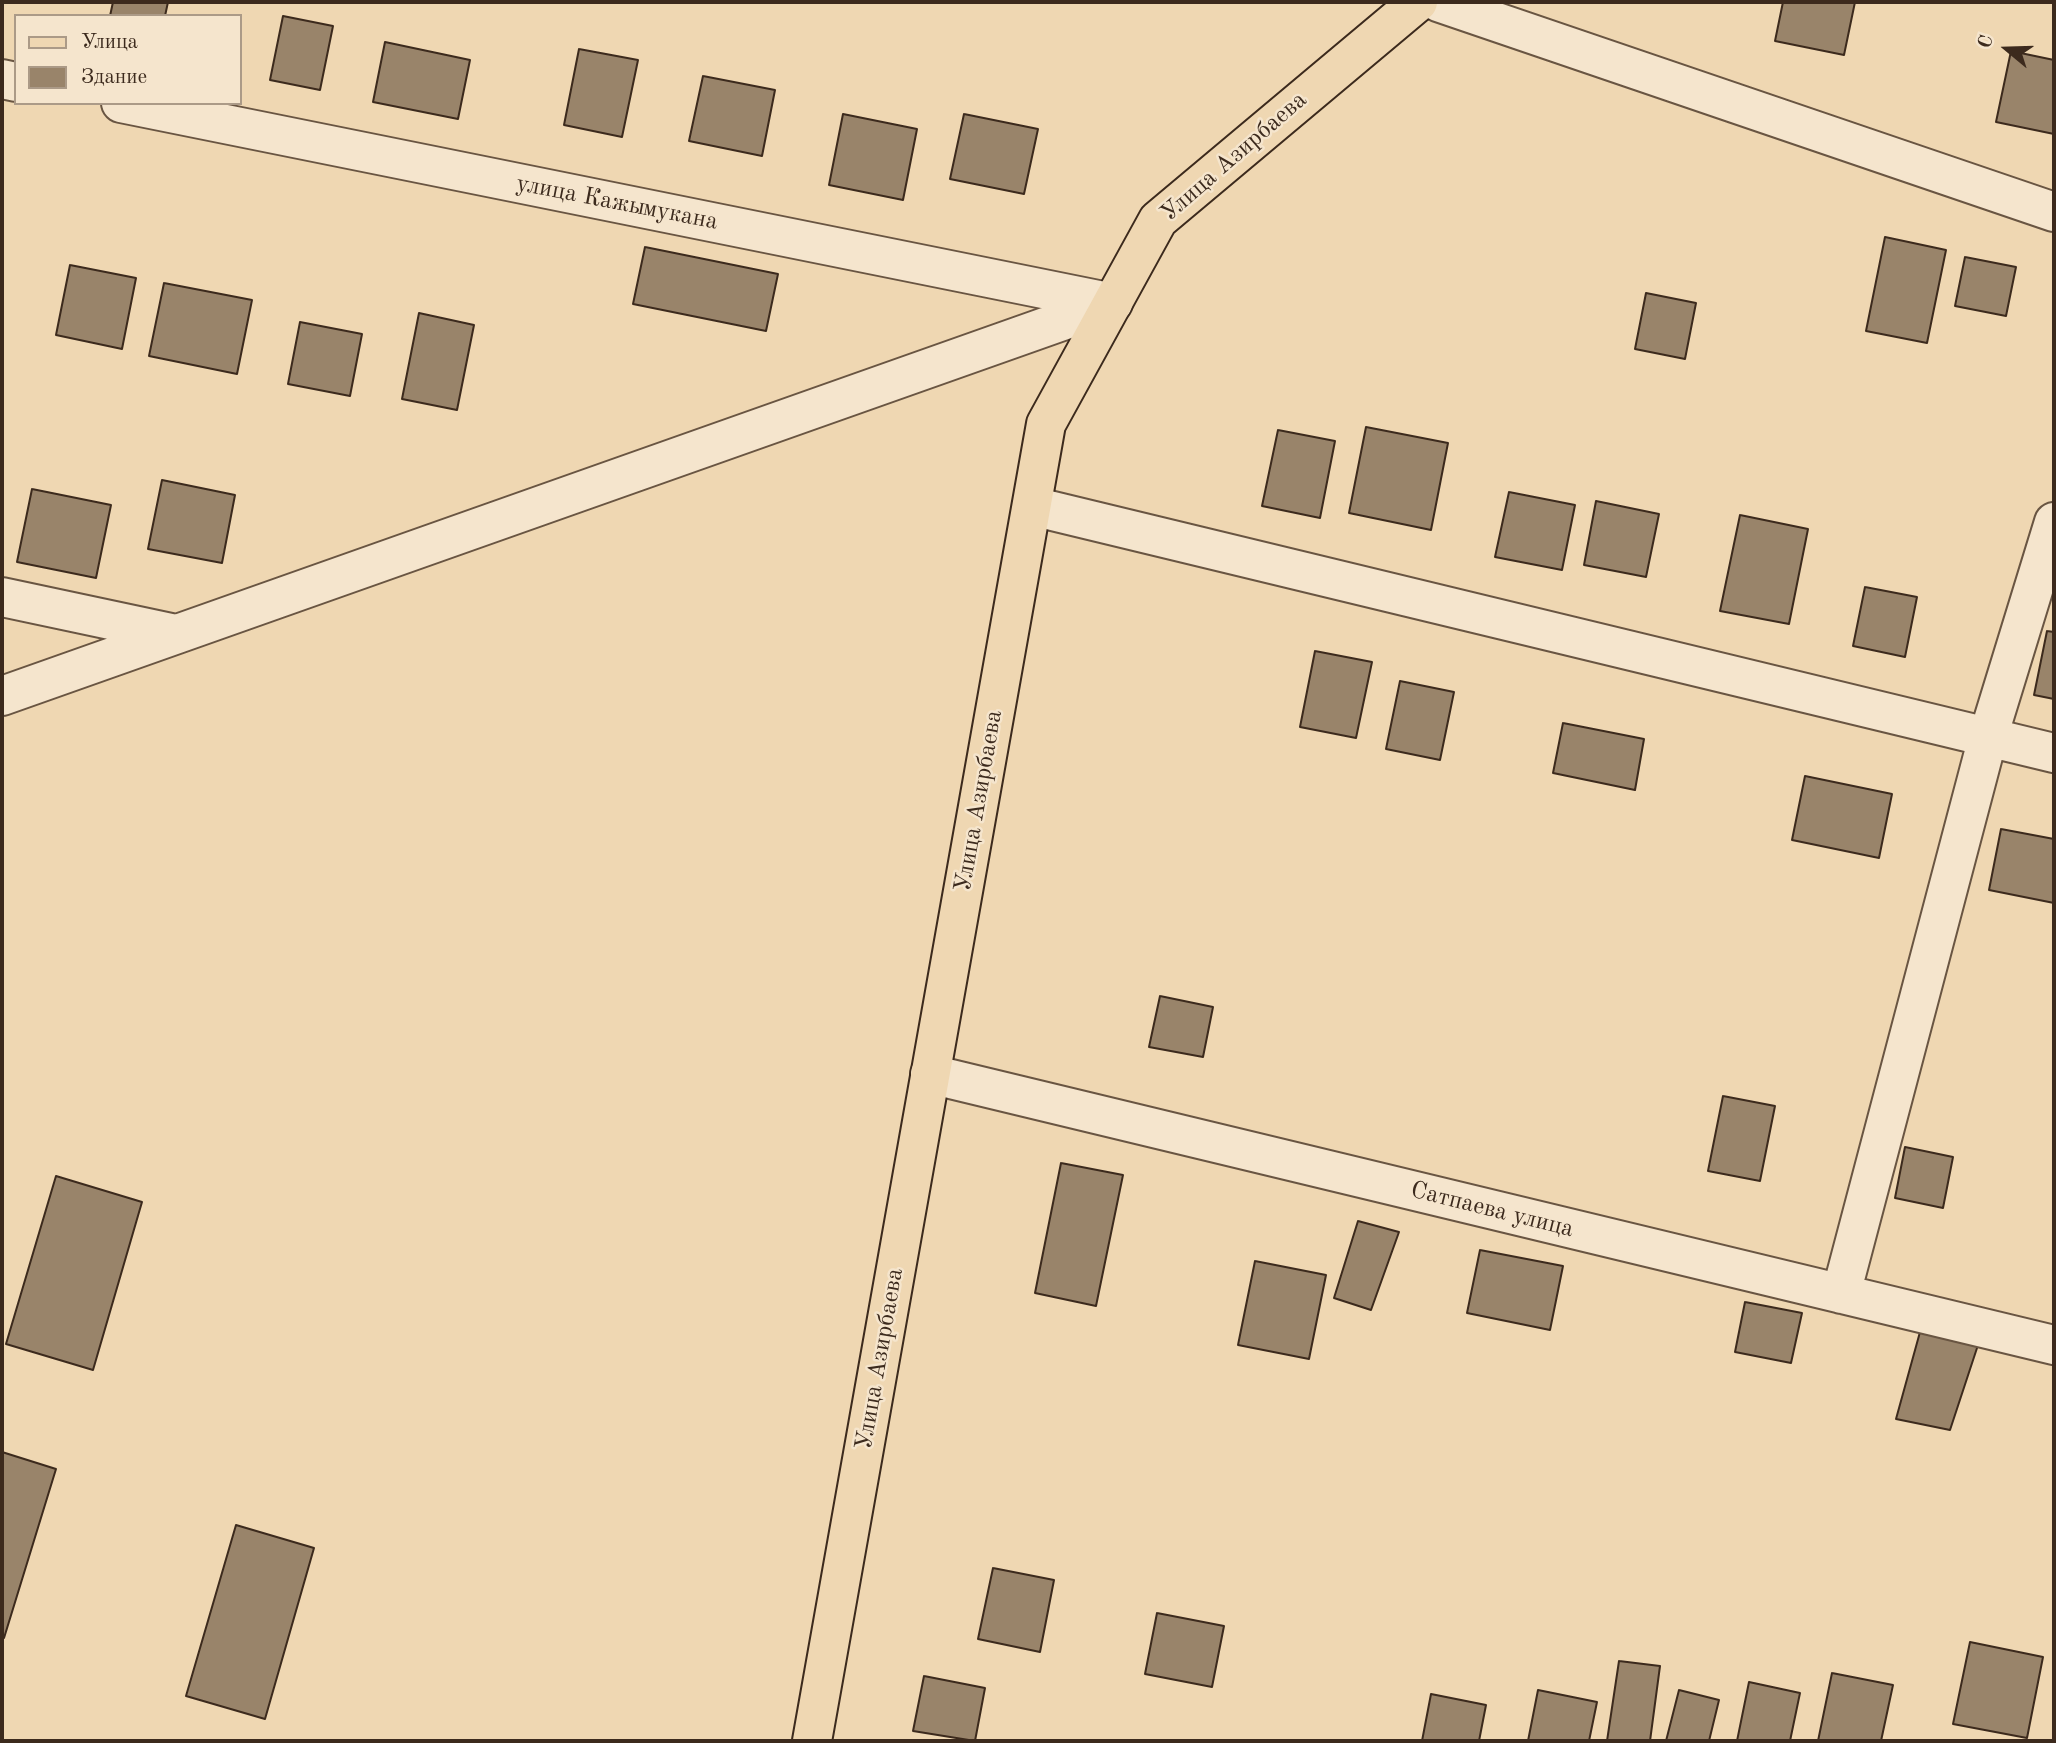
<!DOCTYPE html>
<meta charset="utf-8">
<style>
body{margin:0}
#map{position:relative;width:2056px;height:1743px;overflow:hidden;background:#efd7b2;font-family:"Old Standard TT",serif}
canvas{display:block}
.frame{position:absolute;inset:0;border:4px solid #3c2a1d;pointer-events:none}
.legend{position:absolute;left:14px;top:14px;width:228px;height:91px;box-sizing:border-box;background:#f5e5cd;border:2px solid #ab9a87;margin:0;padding:9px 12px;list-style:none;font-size:21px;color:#3c2a1d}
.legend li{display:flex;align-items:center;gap:14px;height:35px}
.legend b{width:35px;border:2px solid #ab9a87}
.north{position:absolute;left:1972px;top:14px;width:70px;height:70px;-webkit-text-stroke:5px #f5e5cd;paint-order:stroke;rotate:289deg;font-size:19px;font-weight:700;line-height:28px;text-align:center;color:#3c2a1d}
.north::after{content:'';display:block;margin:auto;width:24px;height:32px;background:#3c2a1d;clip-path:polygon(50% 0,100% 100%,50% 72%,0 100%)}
</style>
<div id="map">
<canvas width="2056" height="1743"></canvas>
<div class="frame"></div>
<ul class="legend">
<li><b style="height:9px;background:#efd7b2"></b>Улица</li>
<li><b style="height:19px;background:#99846a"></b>Здание</li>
</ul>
<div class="north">С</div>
</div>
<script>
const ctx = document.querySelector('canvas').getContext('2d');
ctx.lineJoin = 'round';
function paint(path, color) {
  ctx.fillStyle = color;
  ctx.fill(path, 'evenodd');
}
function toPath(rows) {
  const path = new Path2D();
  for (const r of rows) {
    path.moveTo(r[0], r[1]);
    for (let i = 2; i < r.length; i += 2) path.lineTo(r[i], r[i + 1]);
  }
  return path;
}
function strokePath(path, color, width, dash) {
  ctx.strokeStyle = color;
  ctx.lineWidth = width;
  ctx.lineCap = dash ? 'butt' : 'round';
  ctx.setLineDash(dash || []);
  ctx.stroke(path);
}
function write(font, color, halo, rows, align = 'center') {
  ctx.font = font + ' "Old Standard TT",serif';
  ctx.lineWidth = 5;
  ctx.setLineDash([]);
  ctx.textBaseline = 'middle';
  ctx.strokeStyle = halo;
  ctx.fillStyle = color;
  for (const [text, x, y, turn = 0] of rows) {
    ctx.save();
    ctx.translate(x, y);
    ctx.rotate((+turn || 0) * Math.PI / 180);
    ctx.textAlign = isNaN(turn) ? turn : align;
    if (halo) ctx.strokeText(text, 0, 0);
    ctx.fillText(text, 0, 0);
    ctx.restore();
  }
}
const building = toPath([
 [113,2,168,2,165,16,110,16,113,2],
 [1783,2,1855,2,1844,55,1775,41,1783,2],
 [283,16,333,26,320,90,270,80,283,16],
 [385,42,470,60,458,119,373,102,385,42],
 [579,49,638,60,622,137,564,125,579,49],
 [2011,51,2054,60,2054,134,1996,122,2011,51],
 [703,76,775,90,762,156,689,141,703,76],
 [843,114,917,129,903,200,829,185,843,114],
 [964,114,1038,129,1024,194,950,179,964,114],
 [1885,237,1946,250,1927,343,1866,331,1885,237],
 [645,247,778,274,766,331,633,304,645,247],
 [1965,257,2016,267,2006,316,1955,306,1965,257],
 [70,265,136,278,122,349,56,335,70,265],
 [164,283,252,300,237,374,149,356,164,283],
 [1646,293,1696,303,1685,359,1635,349,1646,293],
 [419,313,474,325,457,410,402,399,419,313],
 [300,322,362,334,350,396,288,384,300,322],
 [1366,427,1448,443,1431,530,1349,513,1366,427],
 [1278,430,1335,441,1320,518,1262,506,1278,430],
 [162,480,235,495,222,563,148,549,162,480],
 [32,489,111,505,96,578,17,562,32,489],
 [1509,492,1575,505,1562,570,1495,557,1509,492],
 [1596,501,1659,514,1646,577,1584,565,1596,501],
 [1740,515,1808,529,1789,624,1720,611,1740,515],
 [1865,587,1917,597,1905,657,1853,646,1865,587],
 [2047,631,2054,632,2054,699,2034,695,2047,631],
 [1315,651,1372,662,1356,738,1300,727,1315,651],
 [1400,681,1454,692,1440,760,1386,749,1400,681],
 [1563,723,1644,739,1635,790,1553,773,1563,723],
 [1805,776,1892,794,1879,858,1792,840,1805,776],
 [2001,829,2054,839,2054,903,1989,890,2001,829],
 [1160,996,1213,1007,1203,1057,1149,1047,1160,996],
 [1723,1096,1775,1106,1760,1181,1708,1171,1723,1096],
 [1905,1147,1953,1157,1943,1208,1895,1198,1905,1147],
 [1061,1163,1123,1175,1096,1306,1035,1293,1061,1163],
 [56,1176,142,1202,93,1370,6,1344,56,1176],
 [1358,1221,1399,1232,1371,1310,1334,1298,1358,1221],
 [1480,1250,1563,1266,1550,1330,1467,1313,1480,1250],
 [1255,1261,1326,1275,1309,1359,1238,1345,1255,1261],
 [1745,1302,1802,1313,1791,1363,1735,1352,1745,1302],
 [1920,1332,1978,1345,1950,1430,1896,1419,1920,1332],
 [2,1452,56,1469,4,1638,2,1638,2,1452],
 [236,1525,314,1548,265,1719,186,1696,236,1525],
 [993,1568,1054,1580,1040,1652,978,1639,993,1568],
 [1157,1613,1224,1626,1212,1687,1145,1674,1157,1613],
 [1970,1642,2043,1657,2027,1738,1953,1724,1970,1642],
 [1619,1661,1660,1666,1650,1741,1607,1741,1619,1661],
 [1832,1673,1893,1685,1881,1741,1818,1741,1832,1673],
 [924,1676,985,1688,975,1741,913,1731,924,1676],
 [1749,1682,1800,1693,1790,1741,1737,1741,1749,1682],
 [1538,1690,1597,1702,1589,1741,1528,1741,1538,1690],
 [1679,1690,1719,1700,1709,1741,1666,1741,1679,1690],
 [1431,1694,1486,1705,1479,1741,1422,1741,1431,1694]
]);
paint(building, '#99846a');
strokePath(building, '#3c2a1d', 2);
const street = toPath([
 [1438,2,2054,212],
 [2,79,16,82],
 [121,103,1113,303],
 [1032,506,2054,753],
 [2,597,176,634],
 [2,696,1113,303],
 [930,1074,2054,1345],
 [1841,1294,1988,737,2054,522]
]);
const primary = toPath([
 [812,1741,1046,424,1158,220,1418,2]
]);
strokePath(street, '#695542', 42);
strokePath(primary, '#3c2a1d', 42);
strokePath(street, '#f5e5cd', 38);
strokePath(primary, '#efd7b2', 38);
write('24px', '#3c2a1d', '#f5e5cd', [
 ["Улица Азирбаева",1234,157,-41],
 ["улица Кажымукана",617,203,11],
 ["Улица Азирбаева",979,801,-80],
 ["Сатпаева улица",1492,1210,14],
 ["Улица Азирбаева",880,1359,-80]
]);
</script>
